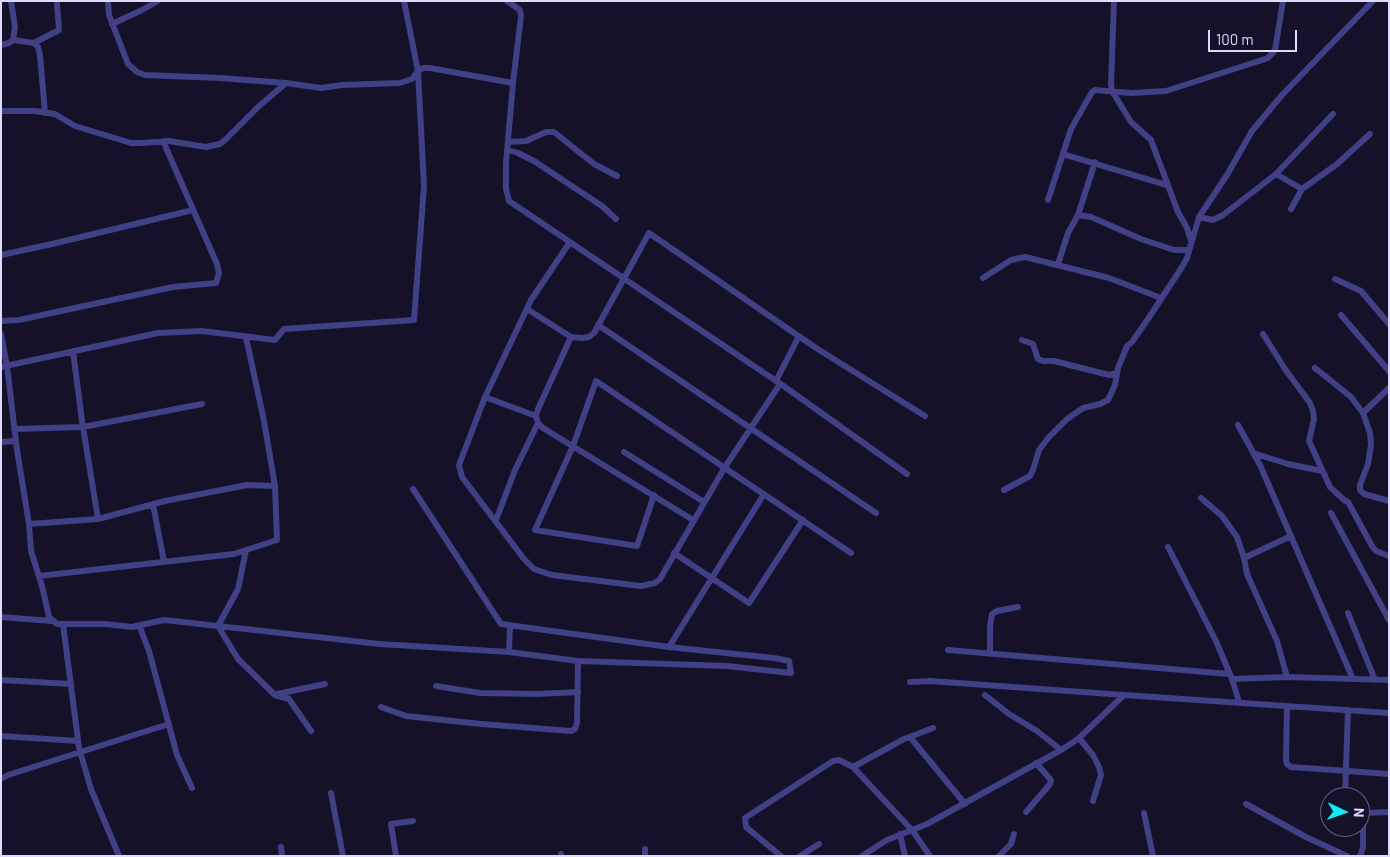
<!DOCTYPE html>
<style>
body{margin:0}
#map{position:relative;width:1390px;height:857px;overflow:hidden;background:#141128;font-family:Barlow,sans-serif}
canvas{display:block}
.frame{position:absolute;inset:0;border:2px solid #dcdafd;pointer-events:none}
.north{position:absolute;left:1320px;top:787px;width:50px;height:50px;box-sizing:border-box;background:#141128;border:1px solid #64617d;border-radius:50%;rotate:93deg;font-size:14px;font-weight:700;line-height:20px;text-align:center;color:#dcdafd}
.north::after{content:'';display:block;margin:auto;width:18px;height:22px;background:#0febf4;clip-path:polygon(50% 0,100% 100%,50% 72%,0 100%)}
.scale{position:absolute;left:1208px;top:30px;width:89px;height:22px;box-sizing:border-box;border:2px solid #dcdafd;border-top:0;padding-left:6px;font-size:15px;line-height:18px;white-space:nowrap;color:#dcdafd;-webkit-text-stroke:4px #141128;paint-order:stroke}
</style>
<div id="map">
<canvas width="1390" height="857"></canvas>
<div class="frame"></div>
<div class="north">N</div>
<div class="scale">100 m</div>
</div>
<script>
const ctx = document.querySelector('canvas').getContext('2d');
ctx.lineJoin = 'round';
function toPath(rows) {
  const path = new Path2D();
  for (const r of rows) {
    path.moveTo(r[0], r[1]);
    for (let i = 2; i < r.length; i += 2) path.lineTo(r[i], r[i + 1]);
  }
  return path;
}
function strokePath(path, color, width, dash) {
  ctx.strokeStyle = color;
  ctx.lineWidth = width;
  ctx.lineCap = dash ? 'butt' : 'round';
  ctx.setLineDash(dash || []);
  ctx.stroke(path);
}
strokePath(toPath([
 [11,1,15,27,13,40],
 [108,1,109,15,128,64,137,72,145,75,220,78,286,83],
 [507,1,520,10,521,16,513,83],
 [1114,1,1111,84,1112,91,1131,122,1151,140,1178,212,1187,228,1191,241],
 [112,24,142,10,158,1],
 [34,43,59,30,57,4],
 [1,45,9,43,13,40,34,43,38,47,40,55,45,113],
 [1,111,35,111,55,114,75,126,131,143,143,143,169,141,206,147,220,144,225,140,258,107,286,83,321,88,342,85,400,83,412,79,418,71,423,68,430,68,513,83,506,163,506,189,509,201,785,387,907,474],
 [508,142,526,141,546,132,554,132,594,164,617,176],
 [508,150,518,153,534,161,602,206,616,219],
 [1063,154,1167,185],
 [1276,174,1333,114],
 [1048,200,1071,129,1092,92,1095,90,1131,93,1166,91,1268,58,1275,50,1283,1],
 [1291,209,1302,189,1336,165,1370,134],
 [1078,215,1095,162],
 [1199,217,1213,220,1223,215,1276,174,1302,189],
 [570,242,531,300,485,397,459,465,462,477,524,559,534,569,552,575,641,586,655,583,660,579,725,467,780,384],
 [1,255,52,244,193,210],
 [1058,264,1068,233,1078,215,1091,217,1141,239,1174,250,1189,250],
 [983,278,1011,260,1025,257,1109,278,1161,298],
 [1335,279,1361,291,1389,324],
 [527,309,571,337,583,338,589,337,594,333,649,233,816,348,925,416],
 [1341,315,1389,371],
 [1,321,19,320,173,287,216,283,219,273,217,264,163,141],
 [598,325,876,513],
 [1,334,7,366,17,450,29,524,31,551,42,586,49,617,57,624,105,624,132,627,164,620,380,644,509,652,578,661,727,666,791,673,789,661,774,658,669,647,501,624,413,489],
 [1263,334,1285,369,1310,403,1313,411,1314,419,1309,441,1330,487,1344,500,1348,502,1372,546,1376,551,1389,556],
 [571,337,538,409,536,416,538,423,543,428,693,520],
 [1022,340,1033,344,1038,359,1043,361,1054,361,1109,375,1117,373],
 [73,351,82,421,98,519],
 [1,367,158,333,202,331,275,340,284,329,414,320,424,186,418,71,404,1],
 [1315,368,1351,397,1363,413,1370,433,1371,445,1368,464,1360,485,1360,490,1364,494,1389,501],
 [776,381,799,336],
 [485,397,536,416],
 [1363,413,1389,388],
 [1238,425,1260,465,1353,679],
 [14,429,83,427,202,404],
 [1,442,15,441],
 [624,452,704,502],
 [1253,453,1288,464,1322,471],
 [1004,490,1030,476,1033,470,1039,450,1049,437,1067,419,1083,408,1100,404,1108,400,1115,385,1118,368,1127,346,1132,342,1148,319,1182,267,1187,258,1199,217,1227,175,1252,131,1282,95,1373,1],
 [654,495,637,546,535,530,573,446,596,381,851,553],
 [1201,498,1222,516,1237,537,1244,558,1247,574,1277,641,1287,677,1232,679],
 [153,504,164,562],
 [1331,513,1389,620],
 [496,520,515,470,538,423],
 [29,524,98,519,165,501,247,485,275,486],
 [1168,547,1216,641,1232,679,1239,702],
 [246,550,238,589,218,626,238,659,275,695,289,699,311,731],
 [674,553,749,603,803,520],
 [1244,558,1291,536],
 [39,576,234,554,277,540,275,486,264,421,246,337],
 [1348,613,1375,680],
 [1,617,52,621],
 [63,624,79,748,91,789,119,856],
 [139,625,149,651,177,755,192,788],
 [669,647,764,494],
 [948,650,1229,674],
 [509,652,510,625],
 [990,653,990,626,992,614,997,611,1018,607],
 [1287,677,1389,680],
 [1,680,71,684],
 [910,682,930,681,1124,695],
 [436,686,480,693,538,694,578,692],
 [277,694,325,684],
 [985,695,1009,714,1037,731,1061,750],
 [1287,706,1286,760,1287,764,1291,767,1389,774],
 [381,707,406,716,481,724,571,731,575,729,577,723,578,661],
 [1,736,78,741],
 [910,737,965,804],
 [1079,738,1093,755,1099,767,1101,775,1093,801],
 [853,767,904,739,933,728],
 [1,779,8,775,169,724],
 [331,793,343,856],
 [1345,797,1348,710],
 [1246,804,1306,837,1347,856],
 [1026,812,1050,784,1051,780,1036,763],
 [1144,813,1153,856],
 [900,834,905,856],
 [281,847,282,856],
 [645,849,645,856],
 [561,854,562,856],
 [396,856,391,824,413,821],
 [781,856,746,827,745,818,833,761,839,760,853,767,912,830,930,856],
 [800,856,819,844],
 [862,856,887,840,927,824,1061,750,1078,739,1124,695,1389,713],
 [999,856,1011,844,1014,834],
 [1360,856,1363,848,1363,813,1389,812]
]), '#3f4085', 6);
</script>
